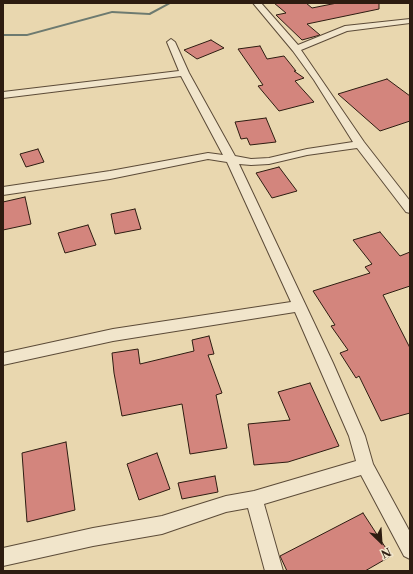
<!DOCTYPE html>
<style>
body{margin:0}
#map{position:relative;width:413px;height:574px;overflow:hidden;background:#e9d7af;font-family:"Libre Caslon Text",serif}
canvas{display:block}
.frame{position:absolute;inset:0;border:4px solid #2d1c11;pointer-events:none}
.north{position:absolute;left:361px;top:522px;width:40px;height:40px;-webkit-text-stroke:3px #f1e5cb;paint-order:stroke;rotate:155deg;font-size:11px;font-weight:700;line-height:16px;text-align:center;color:#2d1c11}
.north::after{content:'';display:block;margin:auto;width:14px;height:18px;background:#2d1c11;clip-path:polygon(50% 0,100% 100%,50% 72%,0 100%)}
</style>
<div id="map">
<canvas width="413" height="574"></canvas>
<div class="frame"></div>
<div class="north">N</div>
</div>
<script>
const ctx = document.querySelector('canvas').getContext('2d');
ctx.lineJoin = 'round';
function toPath(rows) {
  const path = new Path2D();
  for (const r of rows) {
    path.moveTo(r[0], r[1]);
    for (let i = 2; i < r.length; i += 2) path.lineTo(r[i], r[i + 1]);
  }
  return path;
}
function paint(path, color) {
  ctx.fillStyle = color;
  ctx.fill(path, 'evenodd');
}
function strokePath(path, color, width, dash) {
  ctx.strokeStyle = color;
  ctx.lineWidth = width;
  ctx.lineCap = dash ? 'butt' : 'round';
  ctx.setLineDash(dash || []);
  ctx.stroke(path);
}
paint(toPath([
 [168,3,172,3,150,15,112,13,27,36,3,36,3,34,27,34,112,11,149,13,168,3]
]), '#6d7a70');
const building = toPath([
 [274,3,306,3,312,8,337,3,379,3,379,9,307,24,320,35,302,40,276,15,286,13,274,3],
 [211,40,224,48,197,59,184,50,211,40],
 [260,46,267,59,284,56,296,71,294,71,304,78,295,81,314,102,279,111,258,86,263,85,238,49,260,46],
 [387,79,410,96,410,121,380,131,338,94,387,79],
 [266,118,276,142,250,145,247,138,241,139,235,122,266,118],
 [38,149,44,162,26,167,20,154,38,149],
 [279,167,297,191,272,198,256,173,279,167],
 [25,197,31,224,3,230,3,202,25,197],
 [135,209,141,229,115,234,111,214,135,209],
 [88,225,96,245,65,253,58,233,88,225],
 [380,232,400,256,410,252,410,286,383,295,410,348,410,413,381,421,359,376,356,378,340,353,348,350,331,326,335,325,313,291,370,273,365,267,372,264,353,240,380,232],
 [209,336,214,354,208,355,222,393,216,395,227,448,190,454,182,404,122,416,114,373,112,353,138,349,140,364,194,351,192,340,209,336],
 [310,383,339,446,288,462,254,465,248,424,290,420,278,392,310,383],
 [66,442,75,510,27,522,22,453,66,442],
 [157,453,170,489,139,500,127,464,157,453],
 [215,476,218,492,182,499,178,483,215,476],
 [363,513,391,556,365,571,287,571,280,556,363,513]
]);
paint(building, '#d3857d');
strokePath(building, '#2d1c11', 1);
const street = toPath([
 [253,3,261,3,298,45,345,26,410,19,410,23,347,31,301,50,364,142,410,201,410,213,406,212,357,148,307,155,269,164,251,165,239,164,333,363,365,436,373,464,410,532,410,559,404,556,361,475,264,504,283,571,265,571,248,508,226,512,162,534,93,546,3,566,3,548,93,528,162,516,226,496,254,491,356,461,349,436,295,312,113,341,3,365,3,353,113,329,291,302,227,162,208,159,110,179,3,195,3,187,110,171,208,153,223,155,181,76,3,98,3,92,179,71,167,42,171,39,175,42,189,73,235,156,251,159,269,158,307,149,353,142,314,80,293,51,253,3]
]);
strokePath(street, '#5c4b38', 2);
paint(street, '#f1e5cb');
</script>
